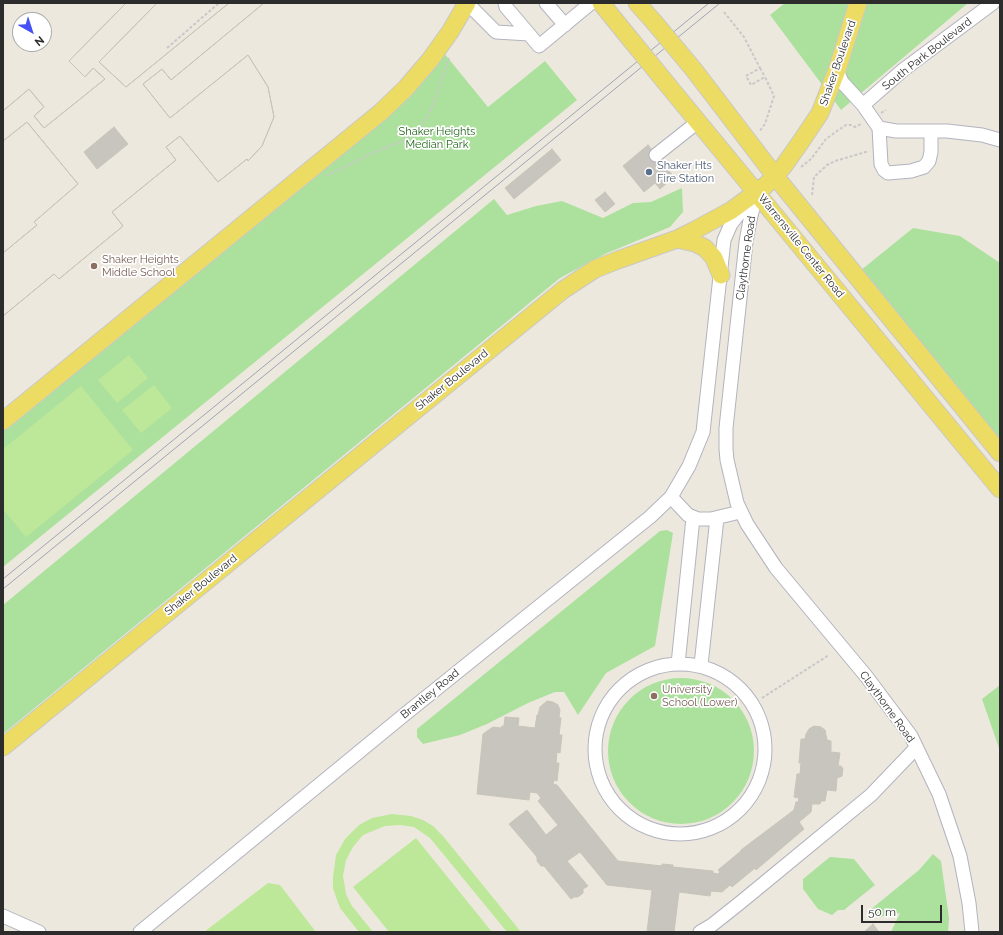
<!DOCTYPE html>
<style>
body{margin:0}
#map{position:relative;width:1003px;height:935px;overflow:hidden;background:#ede8de;font-family:Raleway,sans-serif}
canvas{display:block}
.frame{position:absolute;inset:0;border:4px solid #2c2c2c;pointer-events:none}
.north{position:absolute;left:12px;top:12px;width:40px;height:40px;box-sizing:border-box;background:#fff;border:1px solid #ababab;border-radius:50%;rotate:141deg;font-size:11px;font-weight:700;line-height:16px;text-align:center;color:#2c2c2c}
.north::after{content:'';display:block;margin:auto;width:14px;height:18px;background:#4551f4;clip-path:polygon(50% 0,100% 100%,50% 72%,0 100%)}
.scale{position:absolute;left:861px;top:905px;width:81px;height:18px;box-sizing:border-box;border:2px solid #2c2c2c;border-top:0;padding-left:5px;font-size:12px;line-height:14px;white-space:nowrap;color:#2c2c2c;-webkit-text-stroke:3px #fff;paint-order:stroke}
</style>
<div id="map">
<canvas width="1003" height="935"></canvas>
<div class="frame"></div>
<div class="north">N</div>
<div class="scale">50 m</div>
</div>
<script>
const ctx = document.querySelector('canvas').getContext('2d');
ctx.lineJoin = 'round';
function paint(path, color) {
  ctx.fillStyle = color;
  ctx.fill(path, 'evenodd');
}
function toPath(rows) {
  const path = new Path2D();
  for (const r of rows) {
    if (r.length === 3) {
      path.moveTo(r[0] + r[2], r[1]);
      path.arc(r[0], r[1], r[2], 0, 2 * Math.PI);
      continue;
    }
    path.moveTo(r[0], r[1]);
    for (let i = 2; i < r.length; i += 2) path.lineTo(r[i], r[i + 1]);
  }
  return path;
}
function strokePath(path, color, width, dash) {
  ctx.strokeStyle = color;
  ctx.lineWidth = width;
  ctx.lineCap = dash ? 'butt' : 'round';
  ctx.setLineDash(dash || []);
  ctx.stroke(path);
}
function write(font, color, halo, rows, align = 'center') {
  ctx.font = font + ' Raleway,sans-serif';
  ctx.lineWidth = 3.5;
  ctx.setLineDash([]);
  ctx.textBaseline = 'middle';
  ctx.strokeStyle = halo;
  ctx.fillStyle = color;
  for (const [text, x, y, turn = 0] of rows) {
    ctx.save();
    ctx.translate(x, y);
    ctx.rotate((+turn || 0) * Math.PI / 180);
    ctx.textAlign = isNaN(turn) ? turn : align;
    if (halo) ctx.strokeText(text, 0, 0);
    ctx.fillText(text, 0, 0);
    ctx.restore();
  }
}
paint(toPath([
 [785,3,968,3,841,110,770,15],
 [439,47,488,107,545,61,577,100,3,567,3,421,356,134],
 [682,188,683,212,670,227,605,254,560,278,3,734,3,605,494,199,507,215,536,206,562,201,603,218,633,203,651,202],
 [913,228,960,236,1000,263,1000,453,855,275],
 [667,530,673,533,655,646,606,673,578,715,564,692,555,692,528,703,487,724,460,735,423,744,417,737,417,729,660,531],
 [681,751,73],
 [1000,685,1000,751,982,699],
 [933,854,941,861,949,918,948,932,891,932,900,913,878,917,870,910,919,870],
 [830,857,854,859,875,885,844,910,838,910,832,915,818,909,803,889,803,879]
]), '#ace19d');
paint(toPath([
 [129,355,148,378,117,403,98,380],
 [154,385,172,408,141,433,122,410],
 [81,386,133,450,26,537,3,509,3,449],
 [392,814,411,816,423,820,433,826,443,836,521,932,507,932,430,838,414,827,400,825,385,826,363,835,353,847,346,860,343,876,346,894,352,906,373,932,359,932,340,908,336,897,333,888,333,877,336,855,345,839,359,825,372,818],
 [416,838,492,932,389,932,353,887],
 [268,883,280,885,316,932,204,932]
]), '#bde899');
const building = toPath([
 [126,3,157,3,99,62,126,87,229,3,264,3,171,80,162,69,143,84,170,118,248,55,268,87,274,117,262,146,248,161,247,159,218,182,180,136,166,147,176,160,112,212,123,226,59,279,54,274,3,316,3,253,37,225,34,222,78,184,27,122,3,141,3,111,29,89,44,107,34,116,44,128,105,79,93,68,85,77,69,61,126,3],
 [114,127,128,144,97,169,84,152,114,127],
 [126,3,157,3,99,62,126,87,229,3,264,3,171,80,162,69,143,84,170,118,248,55,268,87,274,117,262,146,248,161,247,159,218,182,180,136,166,147,176,160,112,212,123,226,59,279,54,274,3,316,3,253,37,225,34,222,78,184,27,122,3,141,3,111,29,89,44,107,34,116,44,128,105,79,93,68,85,77,69,61,126,3],
 [648,145,674,177,660,189,655,183,644,192,623,166,648,145],
 [552,149,561,160,514,199,505,188,552,149],
 [605,192,615,204,605,212,595,200,605,192],
 [547,701,553,702,558,705,560,710,559,717,561,718,559,735,562,735,560,753,557,752,556,763,559,763,557,781,554,780,553,784,557,785,618,861,662,866,662,864,673,865,673,867,713,871,713,873,718,874,720,872,718,870,741,851,741,850,794,810,796,802,798,802,799,798,794,797,797,774,800,774,801,763,799,763,801,739,805,739,806,734,809,729,814,726,821,727,825,730,827,740,831,741,831,752,840,753,838,766,841,766,843,769,842,776,837,778,836,791,827,790,825,801,821,801,820,804,812,804,811,812,799,822,804,829,756,870,755,868,732,887,730,885,722,892,711,891,710,896,679,892,674,932,647,932,652,890,607,885,580,852,567,861,588,886,583,889,583,893,578,897,574,897,571,899,544,866,541,866,537,861,537,857,509,824,527,810,546,835,558,825,538,801,541,798,537,793,530,792,529,800,477,794,483,734,493,727,501,728,502,726,504,726,505,717,519,718,518,726,535,728,537,715,538,715,540,707,547,701],
 [873,924,879,932,864,932,873,924]
]);
paint(building, '#c8c5be');
strokePath(building, '#c8c4b8', 1);
const minor = toPath([
 [467,3,496,32,529,34],
 [505,3,506,7,539,46,591,3],
 [546,3,565,25],
 [837,70,842,82,863,105,879,128,896,131,947,131,982,135,1000,140],
 [863,105,903,70,993,3],
 [879,128,881,164,884,170,888,173,911,171,924,167,929,161,931,152,931,131],
 [656,155,699,121],
 [756,196,750,220,746,242,726,428,726,449,727,460,737,503,747,524,776,568,866,676,911,736,939,794,960,856,969,903,972,932],
 [671,497,688,515,698,519,711,519,740,512],
 [678,664,693,518],
 [680,749,85],
 [701,665,717,518],
 [3,916,39,932],
 [140,932,404,715,650,517,671,497,689,466,703,432,724,240,731,224,745,206],
 [700,932,712,925,741,902,871,795,916,748]
]);
const major = toPath([
 [601,3,631,40],
 [637,3,654,22],
 [694,70,775,176,1000,453],
 [671,89,1000,489],
 [677,239,695,243,705,248,714,258,721,275],
 [3,421,381,112,406,88,430,60,450,32,467,3],
 [3,747,563,290,595,269,618,260,677,239,695,230,732,210,766,185,783,167,802,140,820,113,837,70,858,3]
]);
strokePath(minor, '#b2b3be', 15);
strokePath(major, '#c8c8c8', 19);
strokePath(toPath([
 [724,12,744,37,760,68,746,76,751,85,765,77,774,96,765,124,759,132],
 [167,48,219,3],
 [760,68,765,77],
 [881,113,886,110],
 [801,167,811,159,826,139,837,131,846,125,851,125,855,127,861,124],
 [326,176,373,153,405,140,413,135,420,128,428,116,438,92,449,58],
 [812,195,814,177,827,165,835,161,869,151],
 [762,698,829,655]
]), '#c8c8c8', 2, [3, 2]);
strokePath(minor, '#fff', 13);
strokePath(major, '#ecdc64', 17);
strokePath(toPath([
 [3,579,709,3],
 [3,589,720,3]
]), '#a1a2b5', 1);
const majorBridge = toPath([
 [654,22,694,70],
 [631,40,671,89]
]);
strokePath(majorBridge, '#c8c8c8', 19, []);
strokePath(majorBridge, '#ecdc64', 17);
for (const [x, y, r, color] of [
 [649,172,4,"#5c6f8a"],
 [94,266,4,"#8d6e63"],
 [654,696,4,"#8d6e63"]
]) {
  const dot = new Path2D();
  dot.arc(x, y, r, 0, 2 * Math.PI);
  ctx.fillStyle = color;
  ctx.fill(dot);
  strokePath(dot, '#fff', 1.5);
}
write('11px', '#2c2c2c', '#fff', [
 ["South Park Boulevard",927,54,-38],
 ["Shaker Boulevard",838,63,-71],
 ["Warrensville Center Road",801,246,51],
 ["Claythorne Road",746,258,-82],
 ["Shaker Boulevard",452,380,-39],
 ["Shaker Boulevard",201,585,-39],
 ["Brantley Road",430,694,-39],
 ["Claythorne Road",887,707,54]
]);
write('11px', '#24671d', '#fff', [
 ["Shaker Heights",437,132],
 ["Median Park",437,145]
]);
write('11px', '#4e5e75', '#fff', [
 ["Shaker Hts",657,166],
 ["Fire Station",657,179]
], 'left');
write('11px', '#785e54', '#fff', [
 ["Shaker Heights",102,260],
 ["Middle School",102,273],
 ["University",662,690],
 ["School (Lower)",662,703]
], 'left');
</script>
